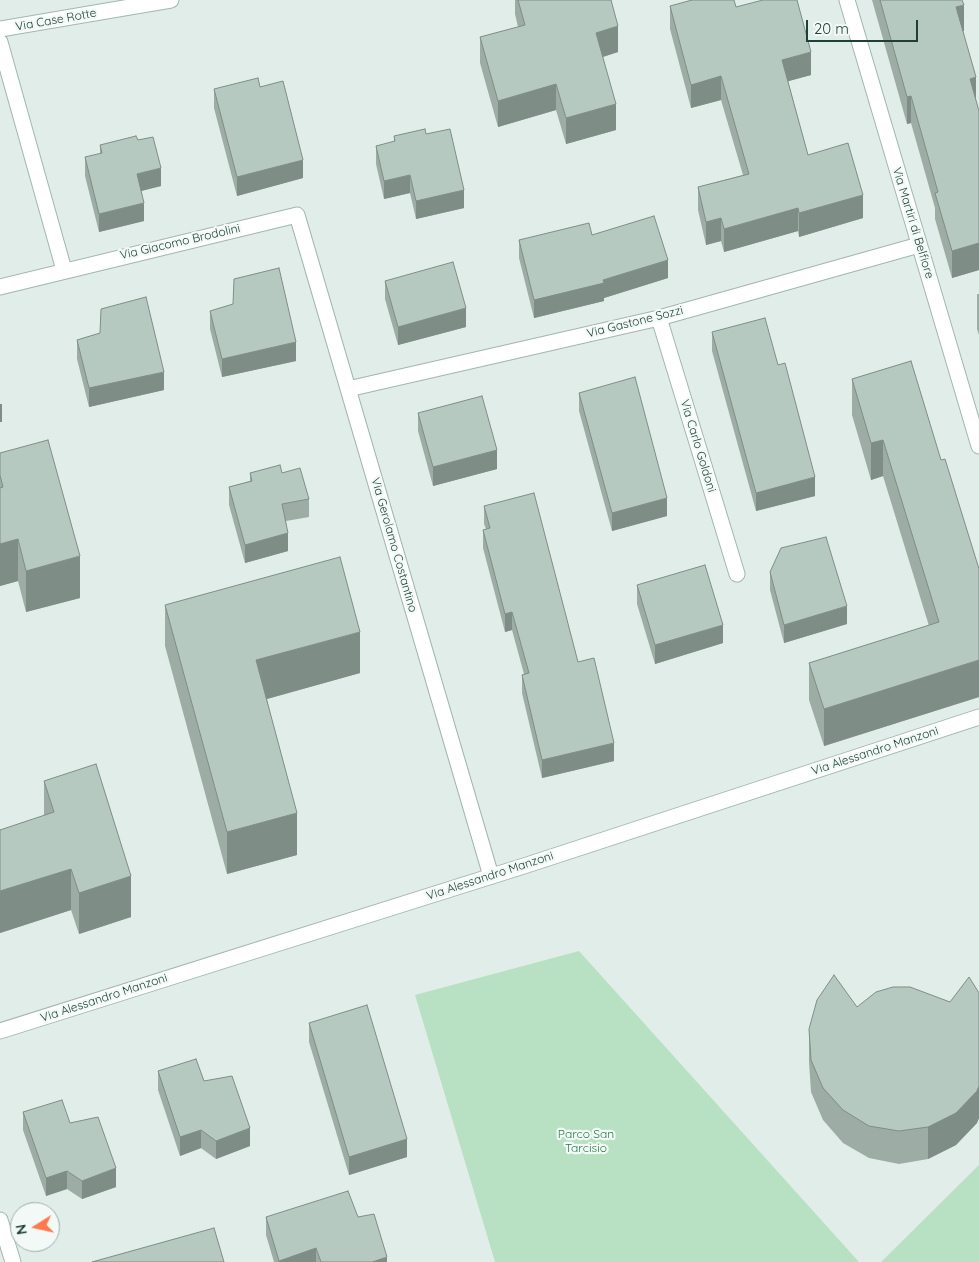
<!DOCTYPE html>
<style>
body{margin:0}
#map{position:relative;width:979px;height:1262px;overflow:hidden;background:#e1ede8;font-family:Quicksand,sans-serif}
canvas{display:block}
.north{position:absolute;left:10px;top:1202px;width:50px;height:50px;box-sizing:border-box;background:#f2f9f6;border:1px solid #9eafaa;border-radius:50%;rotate:260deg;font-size:14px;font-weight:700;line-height:20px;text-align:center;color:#1f4037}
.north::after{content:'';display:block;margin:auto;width:18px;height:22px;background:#ff794e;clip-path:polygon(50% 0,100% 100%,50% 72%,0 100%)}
.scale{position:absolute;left:806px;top:20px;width:112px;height:22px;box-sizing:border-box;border:2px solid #1f4037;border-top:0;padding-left:6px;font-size:15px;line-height:18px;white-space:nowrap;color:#1f4037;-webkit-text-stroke:4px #f2f9f6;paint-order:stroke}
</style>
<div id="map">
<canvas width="979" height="1262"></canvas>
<div class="north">N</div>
<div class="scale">20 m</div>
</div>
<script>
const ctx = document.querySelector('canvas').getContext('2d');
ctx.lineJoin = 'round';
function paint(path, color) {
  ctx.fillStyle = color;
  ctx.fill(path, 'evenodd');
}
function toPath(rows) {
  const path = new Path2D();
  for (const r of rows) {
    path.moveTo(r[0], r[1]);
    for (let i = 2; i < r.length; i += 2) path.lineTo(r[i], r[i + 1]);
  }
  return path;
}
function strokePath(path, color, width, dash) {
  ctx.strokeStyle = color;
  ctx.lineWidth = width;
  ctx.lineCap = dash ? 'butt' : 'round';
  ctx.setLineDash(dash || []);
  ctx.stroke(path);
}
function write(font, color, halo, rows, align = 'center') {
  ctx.font = font + ' Quicksand,sans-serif';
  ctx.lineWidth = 4.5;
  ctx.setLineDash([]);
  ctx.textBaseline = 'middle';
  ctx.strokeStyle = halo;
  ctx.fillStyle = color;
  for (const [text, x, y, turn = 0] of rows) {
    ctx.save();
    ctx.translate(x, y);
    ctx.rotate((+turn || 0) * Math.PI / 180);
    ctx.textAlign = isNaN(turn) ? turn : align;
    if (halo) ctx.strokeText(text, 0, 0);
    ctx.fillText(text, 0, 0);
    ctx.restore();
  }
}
paint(toPath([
 [579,951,859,1262,495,1262,415,995],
 [979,1165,979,1262,881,1262]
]), '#b8e1c3');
const minor = toPath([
 [847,0,979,446],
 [0,29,171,0],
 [0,42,64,270],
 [0,287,297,215,491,876],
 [659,318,737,574],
 [348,389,659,318,919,245],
 [0,1220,13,1262]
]);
const tertiary = toPath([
 [0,1031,527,865,979,717]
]);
strokePath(minor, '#a3b6af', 17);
strokePath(tertiary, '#a3b6af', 17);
strokePath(minor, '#fff', 15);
strokePath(tertiary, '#fff', 15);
paint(toPath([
 [515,0,611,0,618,52,603,57,616,130,566,144,556,110,498,127,480,63,480,37,518,27,515,14],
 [872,0,962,0,963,31,976,102,979,111,979,270,952,278,935,219,935,208,911,123,907,124],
 [670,6,736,7,811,75,788,81,808,155,863,218,799,237,798,231,724,252,721,241,706,245,698,210,698,187,743,175,721,100,691,108,670,29],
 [260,87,303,178,237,196,214,108,214,89],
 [426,134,464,208,416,219,410,193,384,199,376,164,376,146,394,142,394,136],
 [138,140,161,186,141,191,144,221,99,232,85,176,85,157,100,154,100,145],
 [592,235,668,278,604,298,604,301,534,318,519,258,519,240],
 [385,281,466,327,398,345,385,299],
 [977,294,979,294,979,335,977,329],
 [210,311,296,361,222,377,210,329],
 [712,332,815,496,756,511,712,351],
 [100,333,164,390,89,407,77,359,77,340],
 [911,361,979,697,824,746,809,700,809,663,929,626,883,476,871,480,852,415,852,379],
 [579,393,667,516,612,531,579,411],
 [418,413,497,469,433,486,418,431],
 [0,453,80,598,26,612,18,581,0,586],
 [250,473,282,473,309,499,309,517,286,521,288,551,245,563,229,505,229,487,250,481],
 [484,506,578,662,614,761,542,778,522,693,522,675,524,674,512,630,505,632,483,548,483,530,486,529,484,524],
 [770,572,847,624,784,643,770,590],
 [637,585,723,643,655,664,637,604],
 [165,605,360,673,267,699,297,855,227,874,165,646],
 [44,781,131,917,79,934,71,910,0,933,0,830,44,816],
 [979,993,979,1118,977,1123,956,1145,928,1159,899,1164,869,1158,843,1143,823,1120,811,1092,809,1062,809,1029,950,1002],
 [309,1023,407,1157,349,1175,309,1042],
 [158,1071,204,1081,250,1146,216,1159,201,1148,180,1156,158,1090],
 [23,1112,70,1123,116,1187,82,1199,67,1189,46,1196,23,1130],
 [266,1217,358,1217,387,1262,274,1262,266,1235]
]), '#9dada6');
paint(toPath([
 [964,5,964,31,956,34,956,7],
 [618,26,618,52,596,59,596,33],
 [811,52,811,75,782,83,782,60],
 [721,76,721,100,691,108,691,85],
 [976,77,976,104,970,79],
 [556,84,556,110,498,127,498,101],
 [911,96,911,123,907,124,907,97],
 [616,104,616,130,566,144,566,118],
 [303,160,303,178,237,196,237,177],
 [161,168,161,186,137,192,137,174],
 [410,175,410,193,384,199,384,181],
 [464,190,464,208,416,219,416,201],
 [863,195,863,218,799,237,799,213],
 [144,203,144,221,99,232,99,214],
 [798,208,798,231,724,252,724,229],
 [721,218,721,241,706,245,706,222],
 [979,243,979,270,952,278,952,251],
 [668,260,668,278,604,298,604,301,534,318,534,300],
 [466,308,466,327,398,345,398,327],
 [296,342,296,361,222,377,222,359],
 [164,372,164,390,89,407,89,388],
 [0,404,2,404,2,422,0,422],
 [883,440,883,476,871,480,871,443],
 [497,450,497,469,433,486,433,467],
 [815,477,815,496,756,511,756,493],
 [667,498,667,516,612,531,612,513],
 [288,533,288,551,245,563,245,545],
 [18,539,18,581,0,586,0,544],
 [80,556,80,598,26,612,26,571],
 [847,606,847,624,784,643,784,625],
 [512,612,512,630,505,632,505,614],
 [723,625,723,643,655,664,655,645],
 [360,632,360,673,256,702,256,660],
 [979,660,979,697,824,746,824,709],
 [614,743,614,761,542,778,542,760],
 [297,813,297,855,227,874,227,832],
 [71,869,71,910,0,933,0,891],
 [131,876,131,917,79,934,79,893],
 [979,1086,979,1118,977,1123,956,1145,928,1159,928,1127],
 [250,1128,250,1146,216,1159,216,1141],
 [201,1130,201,1148,180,1156,180,1137],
 [407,1139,407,1157,349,1175,349,1157],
 [116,1168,116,1187,82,1199,82,1181],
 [67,1171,67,1189,46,1196,46,1178],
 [316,1248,316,1262,279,1262,279,1261],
 [387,1257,387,1262,372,1262]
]), '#7f8d87');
const building = toPath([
 [518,0,611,0,618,26,596,33,616,104,566,118,556,84,498,101,480,37,525,25,518,0],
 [692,0,734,0,736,7,763,0,797,0,811,52,782,60,808,155,848,143,863,195,799,213,798,208,724,229,721,218,706,222,698,187,749,174,721,76,691,85,670,6,692,0],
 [880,0,962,0,964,5,956,7,976,77,970,79,979,111,979,243,952,251,935,193,938,192,911,96,907,97,880,0],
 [258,78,260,87,283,81,303,160,237,177,214,89,258,78],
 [425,129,426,134,450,129,464,190,416,201,410,175,384,181,376,146,395,141,394,136,425,129],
 [136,136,138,140,153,137,161,168,137,174,144,203,99,214,85,157,102,153,100,145,136,136],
 [654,216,668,260,603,280,604,283,534,300,519,240,589,223,592,235,654,216],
 [453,262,466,308,398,327,385,281,453,262],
 [279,268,296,342,222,359,210,311,233,304,234,279,279,268],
 [146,297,164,372,89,388,77,340,100,333,101,309,146,297],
 [765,318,778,365,785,363,815,477,756,493,712,332,765,318],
 [911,361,941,460,945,459,979,569,979,660,824,709,809,663,939,622,883,440,871,443,852,379,911,361],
 [635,377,667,498,612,513,579,393,635,377],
 [482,396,497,450,433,467,418,413,482,396],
 [48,440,80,556,26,571,18,539,0,544,0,488,3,487,0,475,0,453,48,440],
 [280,465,282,473,300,468,309,499,282,504,288,533,245,545,229,487,252,481,250,473,280,465],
 [534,493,578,662,594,658,614,743,542,760,522,675,529,673,512,612,505,614,483,530,490,528,484,506,534,493],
 [826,537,847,606,784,625,770,572,781,548,826,537],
 [340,557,360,632,256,660,297,813,227,832,165,605,340,557],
 [705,565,723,625,655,645,637,585,705,565],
 [96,764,131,876,79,893,71,869,0,891,0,830,54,812,44,781,96,764],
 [834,975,857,1007,876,992,893,987,910,987,950,1002,969,977,979,993,979,1086,977,1091,956,1113,928,1127,899,1131,869,1126,843,1110,823,1088,811,1060,809,1029,817,1000,834,975],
 [367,1005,407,1139,349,1157,309,1023,367,1005],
 [196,1059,204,1081,232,1076,250,1128,216,1141,201,1130,180,1137,158,1071,196,1059],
 [62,1100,70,1123,98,1117,116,1168,82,1181,67,1171,46,1178,23,1112,62,1100],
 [348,1191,358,1217,374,1214,387,1257,372,1262,321,1262,316,1248,279,1261,266,1217,348,1191],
 [214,1228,224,1262,92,1262,214,1228]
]);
paint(building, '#b6c9c1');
strokePath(building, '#7f8d87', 1);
write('12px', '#1f4037', '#f2f9f6', [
 ["Via Case Rotte",56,20,-10],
 ["Via Martiri di Belfiore",913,223,73],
 ["Via Giacomo Brodolini",180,242,-13],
 ["Via Gastone Sozzi",635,322,-14],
 ["Via Carlo Goldoni",698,446,73],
 ["Via Gerolamo Costantino",394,545,74],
 ["Via Alessandro Manzoni",875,751,-18],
 ["Via Alessandro Manzoni",490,876,-18],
 ["Via Alessandro Manzoni",104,998,-18]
]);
write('12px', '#257c47', '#f2f9f6', [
 ["Parco San",586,1134],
 ["Tarcisio",586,1148]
]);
</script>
